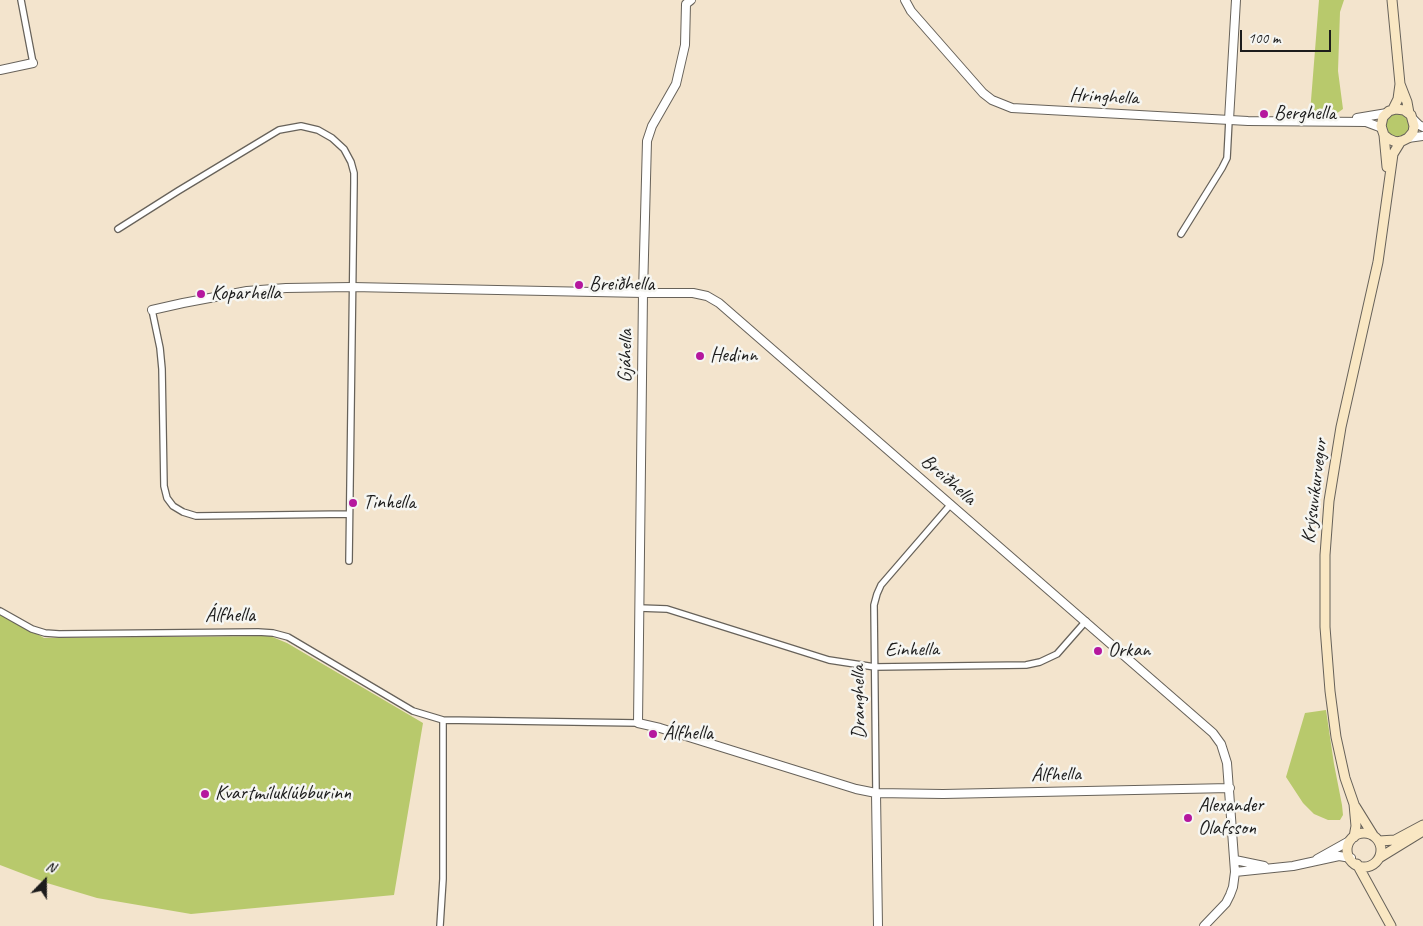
<!DOCTYPE html>
<meta charset="utf-8">
<style>
body{margin:0}
#map{position:relative;width:1423px;height:926px;overflow:hidden;background:#f3e4cd;font-family:Caveat,sans-serif}
canvas{display:block}
.north{position:absolute;left:20px;top:856px;width:50px;height:50px;-webkit-text-stroke:4px #f6f6f2;paint-order:stroke;rotate:22deg;font-size:14px;font-weight:700;line-height:20px;text-align:center;color:#1c1c1c}
.north::after{content:'';display:block;margin:auto;width:18px;height:22px;background:#1c1c1c;clip-path:polygon(50% 0,100% 100%,50% 72%,0 100%)}
.scale{position:absolute;left:1240px;top:30px;width:91px;height:22px;box-sizing:border-box;border:2px solid #1c1c1c;border-top:0;padding-left:6px;font-size:15px;line-height:18px;white-space:nowrap;color:#1c1c1c;-webkit-text-stroke:4px #f6f6f2;paint-order:stroke}
</style>
<div id="map">
<canvas width="1423" height="926"></canvas>
<div class="north">N</div>
<div class="scale">100 m</div>
</div>
<script>
const ctx = document.querySelector('canvas').getContext('2d');
ctx.lineJoin = 'round';
function paint(path, color) {
  ctx.fillStyle = color;
  ctx.fill(path, 'evenodd');
}
function toPath(rows) {
  const path = new Path2D();
  for (const r of rows) {
    if (r.length === 3) {
      path.moveTo(r[0] + r[2], r[1]);
      path.arc(r[0], r[1], r[2], 0, 2 * Math.PI);
      continue;
    }
    path.moveTo(r[0], r[1]);
    for (let i = 2; i < r.length; i += 2) path.lineTo(r[i], r[i + 1]);
  }
  return path;
}
function strokePath(path, color, width, dash) {
  ctx.strokeStyle = color;
  ctx.lineWidth = width;
  ctx.lineCap = dash ? 'butt' : 'round';
  ctx.setLineDash(dash || []);
  ctx.stroke(path);
}
function write(font, color, halo, rows, align = 'center') {
  ctx.font = font + ' Caveat,sans-serif';
  ctx.lineWidth = 5;
  ctx.setLineDash([]);
  ctx.textBaseline = 'middle';
  ctx.strokeStyle = halo;
  ctx.fillStyle = color;
  for (const [text, x, y, turn = 0] of rows) {
    ctx.save();
    ctx.translate(x, y);
    ctx.rotate((+turn || 0) * Math.PI / 180);
    ctx.textAlign = isNaN(turn) ? turn : align;
    if (halo) ctx.strokeText(text, 0, 0);
    ctx.fillText(text, 0, 0);
    ctx.restore();
  }
}
paint(toPath([
 [1319,0,1344,0,1340,12,1338,71,1343,109,1336,114,1317,115,1310,113],
 [1398,125,12],
 [0,612,44,638,270,636,287,643,423,723,394,895,191,914,97,898,47,883,0,865],
 [1326,710,1334,764,1342,805,1343,815,1340,820,1328,820,1314,814,1303,803,1286,777,1305,713]
]), '#b8c96c');
const minor = toPath([
 [21,0,33,63],
 [118,229,178,191,279,130,301,126,318,130,332,138,344,149,351,162,354,173,354,183,349,561],
 [1181,234,1222,168,1227,158,1229,120],
 [152,310,160,348,162,369,164,486,167,498,173,506,183,512,196,516,349,514],
 [639,608,667,609,829,660,875,667,1026,665,1040,662,1057,654,1086,621],
 [0,611,32,629,45,633,59,634,258,632,273,633,288,637,413,711,443,720,638,723],
 [876,793,874,605,877,594,881,585,951,504],
 [440,926,443,879,443,720]
]);
const tertiary = toPath([
 [691,0,686,4,685,45,676,84,652,126,647,141,643,293,638,723,660,728,856,789,876,793,943,794,1230,788],
 [905,0,911,11,983,93,992,100,1012,108,1248,121,1366,122,1382,128],
 [0,70,33,63],
 [1357,118,1387,113],
 [1413,119,1419,125,1423,127],
 [1229,120,1236,0],
 [1408,138,1423,136],
 [152,310,183,303,247,291,286,288,352,287,643,293,693,293,707,296,719,303,1213,733,1221,744,1227,763,1235,872,1233,887,1230,895,1226,903,1204,926],
 [876,793,878,926],
 [1317,859,1351,840],
 [1235,860,1264,866],
 [1235,872,1293,866,1339,856,1351,858]
]);
const secondary = toPath([
 [1392,0,1400,84,1398,99,1393,109],
 [1400,84,1407,102,1409,113],
 [1384,135,1389,139,1396,142,1402,141,1408,138,1413,132,1414,126,1411,115,1404,110,1396,109,1389,111,1383,117,1381,126,1384,135,1387,167],
 [1355,806,1373,835],
 [1364,850,17],
 [1354,837,1356,826,1354,804,1345,778,1336,737,1330,691,1325,627,1325,555,1329,501,1341,427,1378,262,1393,154,1401,141],
 [1379,841,1395,840,1423,825],
 [1379,858,1423,831],
 [1357,864,1391,926]
]);
strokePath(minor, '#67625a', 8);
strokePath(tertiary, '#67625a', 10);
strokePath(secondary, '#67625a', 11);
strokePath(minor, '#fff', 5.5);
strokePath(tertiary, '#fff', 8);
strokePath(secondary, '#f9e7c3', 9);
for (const [x, y, r, color] of [
 [1264,114,5,"#b5179e"],
 [579,285,5,"#b5179e"],
 [201,294,5,"#b5179e"],
 [700,356,5,"#b5179e"],
 [353,503,5,"#b5179e"],
 [1098,651,5,"#b5179e"],
 [653,734,5,"#b5179e"],
 [205,794,5,"#b5179e"],
 [1188,818,5,"#b5179e"]
]) {
  const dot = new Path2D();
  dot.arc(x, y, r, 0, 2 * Math.PI);
  ctx.fillStyle = color;
  ctx.fill(dot);
  strokePath(dot, '#f6f6f2', 2);
}
write('20px', '#1c1c1c', '#f6f6f2', [
 ["Hringhella",1104,97,3],
 ["Gjáhella",626,356,-89],
 ["Breiðhella",948,480,41],
 ["Krýsuvíkurvegur",1315,491,-83],
 ["Álfhella",230,616],
 ["Einhella",912,650,-1],
 ["Dranghella",859,702,-91],
 ["Álfhella",1056,775,-1]
]);
write('20px', '#1c1c1c', '#f6f6f2', [
 ["Berghella",1274,114],
 ["Breiðhella",589,285],
 ["Koparhella",211,294],
 ["Hedinn",710,356],
 ["Tinhella",363,503],
 ["Orkan",1108,651],
 ["Álfhella",663,734],
 ["Kvartmíluklúbburinn",215,794],
 ["Alexander",1198,806],
 ["Olafsson",1198,829]
], 'left');
</script>
